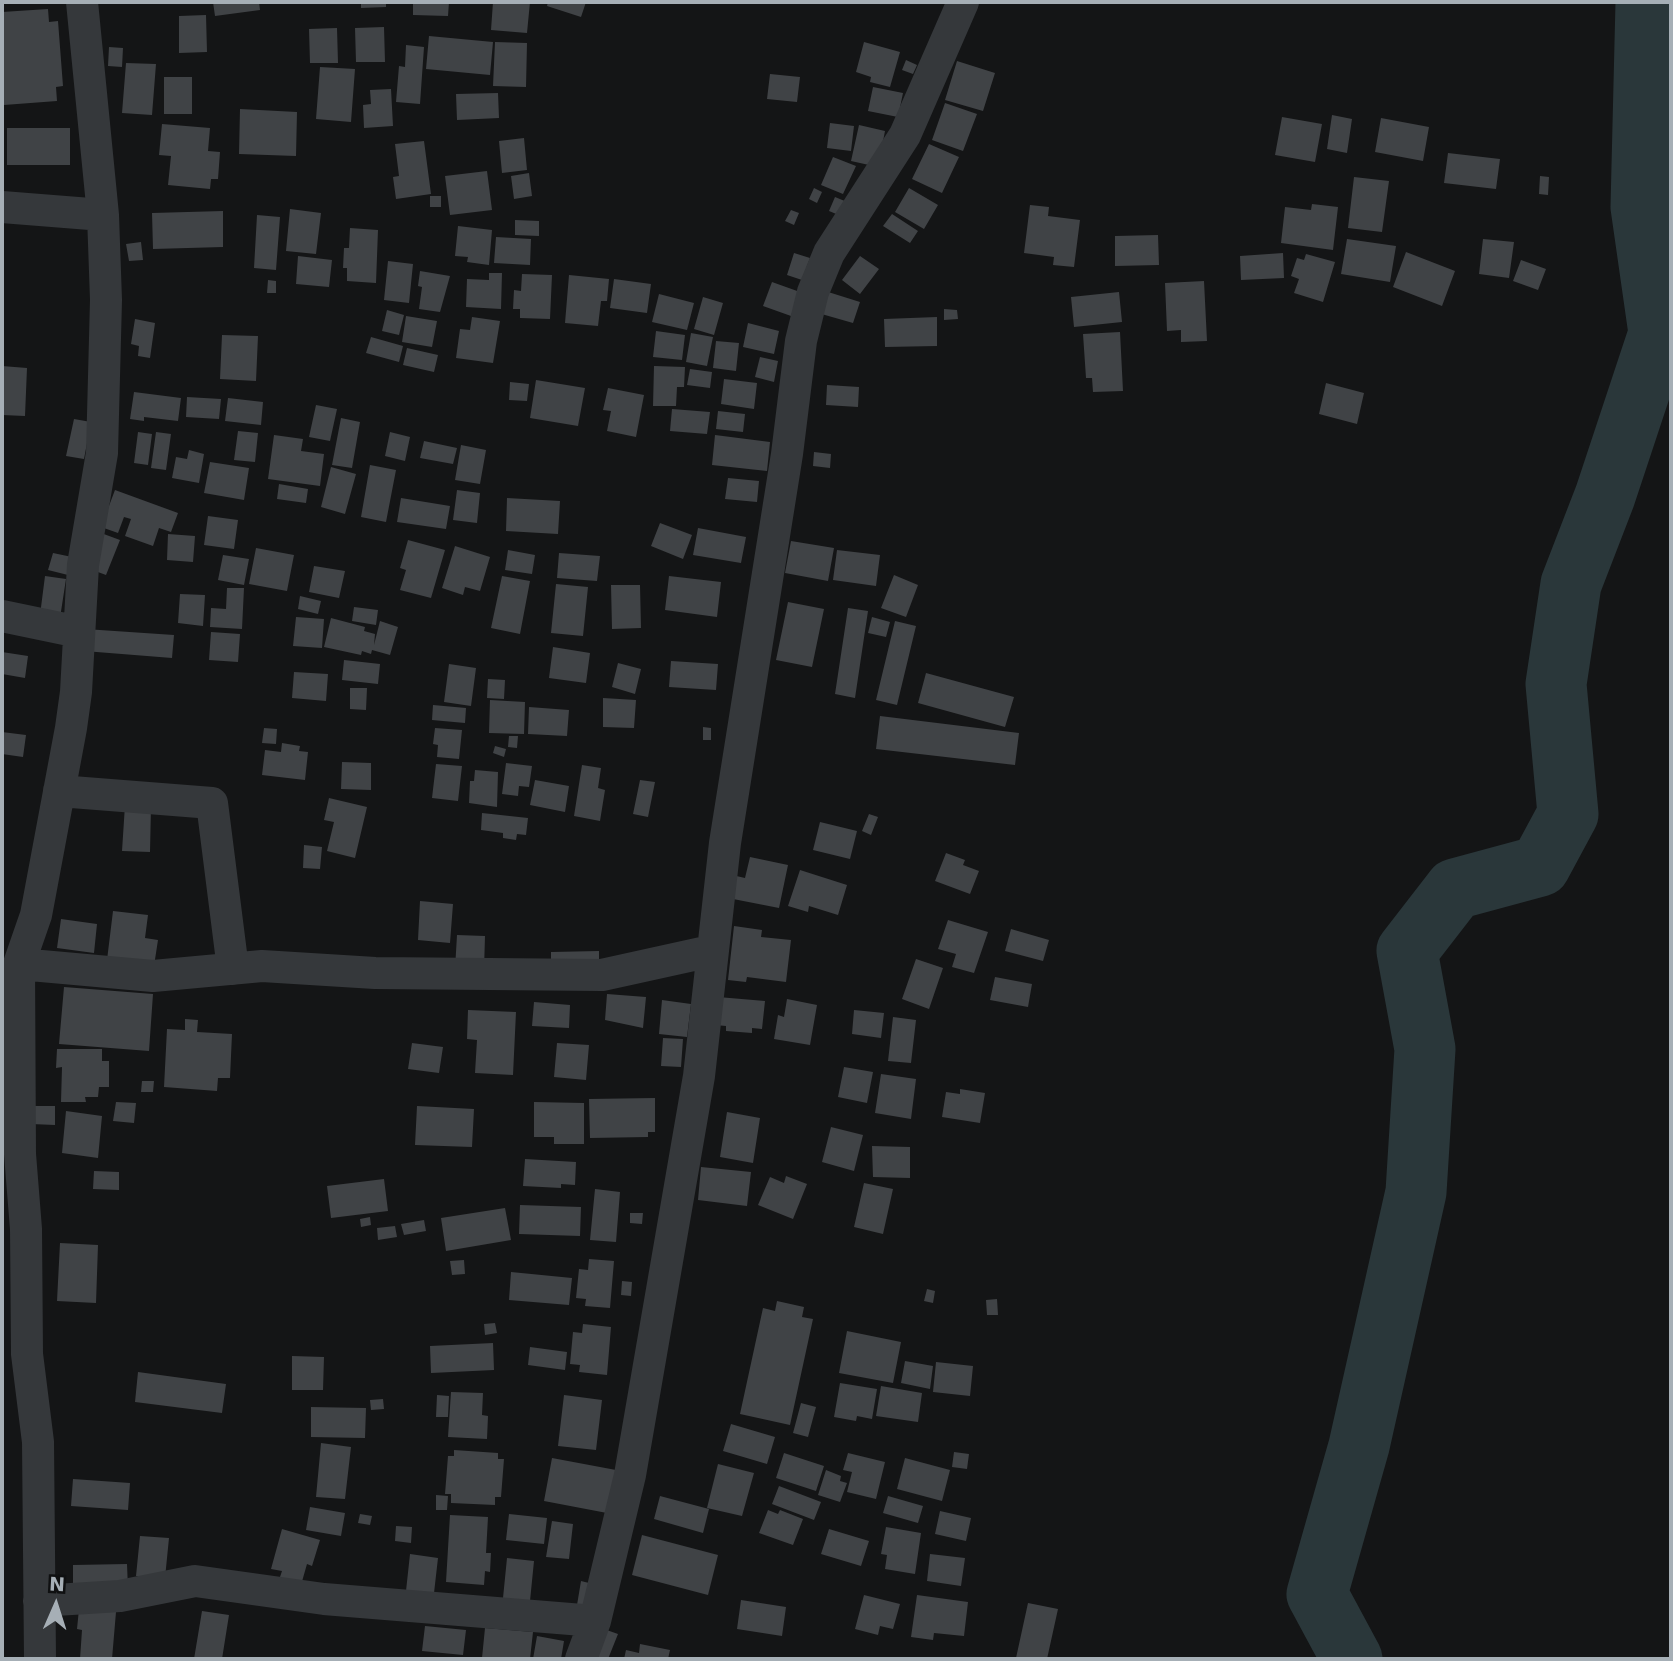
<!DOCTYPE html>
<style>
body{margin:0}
#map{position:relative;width:1673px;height:1661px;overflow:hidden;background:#141516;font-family:"DejaVu Sans",sans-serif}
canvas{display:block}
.frame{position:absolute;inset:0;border:4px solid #a6afb6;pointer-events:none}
.north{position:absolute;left:21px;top:1570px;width:70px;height:70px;-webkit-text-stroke:5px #0f1011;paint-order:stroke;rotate:3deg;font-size:19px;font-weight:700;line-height:28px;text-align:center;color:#a6afb6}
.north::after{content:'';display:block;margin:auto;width:24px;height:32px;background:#a6afb6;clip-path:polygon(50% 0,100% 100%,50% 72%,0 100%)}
</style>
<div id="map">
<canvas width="1673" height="1661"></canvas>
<div class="frame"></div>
<div class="north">N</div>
</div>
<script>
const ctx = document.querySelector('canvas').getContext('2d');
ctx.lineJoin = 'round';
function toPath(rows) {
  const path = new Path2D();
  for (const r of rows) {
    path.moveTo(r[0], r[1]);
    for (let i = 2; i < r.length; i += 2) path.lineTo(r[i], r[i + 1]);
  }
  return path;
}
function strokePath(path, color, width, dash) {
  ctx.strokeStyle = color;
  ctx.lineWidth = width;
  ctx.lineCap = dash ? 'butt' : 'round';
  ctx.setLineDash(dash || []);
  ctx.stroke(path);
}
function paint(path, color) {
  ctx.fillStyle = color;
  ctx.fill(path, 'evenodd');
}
strokePath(toPath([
 [1352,1659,1317,1594,1359,1446,1416,1192,1425,1049,1407,951,1455,889,1540,866,1568,814,1556,684,1571,584,1605,496,1659,333,1641,207,1646,2]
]), '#2a373a', 61);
paint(toPath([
 [213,2,259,2,260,10,215,16],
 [361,2,386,2,386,7,361,8],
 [413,2,449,2,448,16,413,15],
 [493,2,530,2,527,33,491,30],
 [548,2,586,2,581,17,547,6],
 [48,9,49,22,58,21,63,86,56,87,57,101,4,105,2,12],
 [206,15,207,52,179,53,179,16],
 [384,27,385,62,356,62,355,28],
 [337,28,338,63,310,63,309,29],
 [429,36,493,42,490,75,426,69],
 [495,42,527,43,526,87,493,86],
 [864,42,900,52,890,87,870,82,871,77,856,72],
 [406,45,424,47,420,104,396,102,399,66,405,67],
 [109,47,123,48,122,67,108,66],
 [906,60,917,65,913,74,902,70],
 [957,61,995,73,983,111,945,100],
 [126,63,156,64,152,115,122,113],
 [320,67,355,69,351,122,316,119],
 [770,74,800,77,797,102,767,99],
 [164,77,192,77,192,114,164,114],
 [873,87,903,93,898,117,868,111],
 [391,89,393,126,364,128,363,105,371,104,370,90],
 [498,93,499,118,457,120,456,94],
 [945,103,977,114,963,151,932,140],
 [240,109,297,112,296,156,239,154],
 [1332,115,1352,119,1347,153,1327,149],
 [1282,117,1322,124,1315,162,1275,155],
 [1381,118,1429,127,1423,161,1375,152],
 [830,123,854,126,851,151,827,148],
 [162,124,210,128,208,151,220,152,218,179,211,179,210,189,168,185,171,156,159,155],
 [859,125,885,131,878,167,851,161],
 [7,128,70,128,70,165,7,165],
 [524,138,527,170,502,173,499,141],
 [424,141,431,194,396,199,393,177,399,176,395,144],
 [929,144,959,157,942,193,912,179],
 [1448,153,1500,159,1496,189,1444,183],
 [833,157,856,166,843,194,821,185],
 [487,171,492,210,450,215,445,176],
 [529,173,532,196,514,199,511,176],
 [1540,176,1549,177,1548,195,1539,194],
 [1354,177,1389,181,1382,232,1348,228],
 [814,188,822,192,817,203,809,199],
 [909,188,938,205,924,229,895,212],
 [430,196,441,196,441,207,430,207],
 [835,197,852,204,846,218,829,211],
 [1312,204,1338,207,1333,250,1281,243,1285,207,1311,210],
 [1030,205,1049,207,1048,216,1080,220,1074,267,1053,265,1054,257,1024,253],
 [290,209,321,213,316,254,286,251],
 [791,210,799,213,794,225,785,221],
 [223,211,223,247,153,249,152,213],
 [892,214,918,231,910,243,883,226],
 [257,215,280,217,276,270,254,268],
 [515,220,539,221,539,236,515,235],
 [458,226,492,230,489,265,467,262,468,257,455,256],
 [350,228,378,230,376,283,347,281,347,268,343,268,344,248,349,248],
 [1158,235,1159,265,1115,266,1115,236],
 [496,237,531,239,530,265,494,263],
 [1347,239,1396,246,1390,282,1341,274],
 [1483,239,1514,242,1509,278,1479,274],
 [141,242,143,260,129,261,126,244],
 [1406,252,1455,271,1442,306,1393,287],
 [794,253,810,258,802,280,787,275],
 [1283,253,1284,278,1241,280,1240,256],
 [1306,254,1335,262,1323,302,1294,293,1299,279,1291,276,1297,258,1304,260],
 [298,256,332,260,329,287,296,284],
 [860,256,879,269,860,294,842,280],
 [1521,260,1546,269,1538,290,1513,281],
 [388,261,413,264,409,303,384,300],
 [420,271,450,276,440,312,419,309,422,287,418,286],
 [489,273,502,273,501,309,466,307,467,279,489,280],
 [522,274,552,275,550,319,520,318,520,309,513,309,514,290,521,291],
 [569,275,609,279,607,301,601,301,598,326,565,323],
 [614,279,651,284,647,313,610,308],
 [268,280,276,281,276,293,267,293],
 [1204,281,1207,341,1181,342,1181,330,1167,331,1165,283],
 [772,282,800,292,791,316,763,306],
 [825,291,860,302,853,323,818,313],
 [1119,292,1122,322,1074,327,1071,297],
 [659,294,694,303,687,330,652,322],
 [703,297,723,303,714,335,694,329],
 [944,309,957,310,958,319,944,320],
 [387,310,404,315,399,335,382,331],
 [406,316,437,321,432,347,402,342],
 [472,317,500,321,493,363,456,358,460,329,470,330],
 [937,317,937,346,885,347,884,319],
 [135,319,155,323,150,358,138,356,139,346,131,344],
 [748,323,779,331,774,354,743,347],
 [656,331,685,335,682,360,653,357],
 [1120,332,1123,391,1093,392,1092,378,1086,378,1083,334],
 [691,333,713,337,707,366,686,362],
 [222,335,258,336,256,381,220,379],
 [371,337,403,346,399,362,366,353],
 [716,341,739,343,736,371,713,368],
 [407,348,438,355,434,372,403,365],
 [760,357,778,361,774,382,755,377],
 [2,366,27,368,25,416,2,415],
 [654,366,685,367,684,387,677,387,676,406,653,406],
 [690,369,712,372,710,388,687,385],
 [724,379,757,383,754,409,721,404],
 [536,380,585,388,578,426,530,418],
 [510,382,529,384,527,401,509,400],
 [1326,383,1364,393,1357,424,1319,414],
 [827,385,859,387,858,407,826,405],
 [608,388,644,395,636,437,607,431,611,411,603,410],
 [134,392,181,398,178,421,144,417,144,421,130,419],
 [187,397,221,399,219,419,186,417],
 [228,398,263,402,261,425,225,421],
 [316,405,337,409,330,441,309,437],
 [672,409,710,412,707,434,670,431],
 [718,411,745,414,743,432,716,429],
 [341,418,360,422,352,468,332,465],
 [74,419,91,422,84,459,66,456],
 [238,431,258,433,255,462,234,460],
 [138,432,152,434,148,465,134,463],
 [156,432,171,434,166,470,151,468],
 [390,432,410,437,405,461,385,456],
 [274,435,303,439,301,451,324,454,320,486,268,479],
 [715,435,770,442,767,471,712,465],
 [424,441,457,448,453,464,420,458],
 [461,445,486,450,480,484,455,480],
 [189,450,204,454,199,483,172,478,176,457,187,459],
 [814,452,831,454,830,468,813,466],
 [210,462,249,468,244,500,204,493],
 [370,465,396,470,386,522,361,517],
 [331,467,356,474,345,514,321,507],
 [728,478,759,481,757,502,725,499],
 [279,484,308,489,306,503,277,499],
 [115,490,178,513,171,532,159,528,153,546,125,536,131,519,124,517,118,533,101,527],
 [457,490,480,493,477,523,453,520],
 [401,498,450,506,446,529,397,522],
 [507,498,560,501,558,534,506,531],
 [208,516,238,520,234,549,204,545],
 [660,523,692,535,683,559,651,546],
 [698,528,746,537,741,563,693,555],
 [101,533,120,540,106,575,87,568],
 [168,534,195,536,193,562,167,560],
 [408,540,445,550,431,598,400,590,406,570,400,568],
 [791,541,834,548,828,581,785,573],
 [455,546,490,557,480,591,465,587,463,595,442,588],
 [256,548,294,555,287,591,249,584],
 [508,550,535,555,532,574,505,570],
 [837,550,880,555,876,586,833,580],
 [53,553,72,557,68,575,48,570],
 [559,553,600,556,597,581,557,578],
 [223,555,249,559,244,585,218,580],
 [314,566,345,571,339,598,309,592],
 [894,575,918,585,906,617,881,608],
 [45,576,66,579,60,618,40,615],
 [502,576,530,581,520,634,491,628],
 [669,576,721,582,717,617,665,610],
 [556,584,588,587,583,636,551,633],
 [611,585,640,585,641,628,612,629],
 [227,588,244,588,242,629,210,627,211,608,226,609],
 [180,594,205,595,203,626,178,623],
 [300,596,321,601,318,614,298,609],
 [788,602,824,609,812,667,776,660],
 [354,607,378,610,376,625,352,621],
 [848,608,868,611,855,698,835,694],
 [296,617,324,619,322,648,293,646],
 [872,617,890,622,886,637,868,633],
 [331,618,365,627,364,631,375,634,374,645,380,621,398,627,390,655,372,650,371,654,362,651,361,655,324,647],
 [895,621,916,626,897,705,876,700],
 [85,629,174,635,172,658,84,651],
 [211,632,240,634,238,662,209,660],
 [553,647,590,653,586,683,549,678],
 [2,652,28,656,25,678,2,674],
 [344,660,380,664,378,684,342,680],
 [671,661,718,664,716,690,669,687],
 [618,663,641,669,635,694,612,687],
 [449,664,476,668,471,706,444,702],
 [294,672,328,674,326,701,292,698],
 [926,673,1014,697,1005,727,918,703],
 [488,679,505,680,504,699,487,698],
 [350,688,367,688,366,710,350,709],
 [603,698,636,700,634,728,603,727],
 [490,700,525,702,524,734,489,733],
 [433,705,466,708,465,723,432,720],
 [529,707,569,710,567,736,528,734],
 [880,716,1019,733,1015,765,876,749],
 [703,727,711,728,711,740,703,740],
 [264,728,277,729,276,744,262,743],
 [435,728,462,730,459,759,437,757,438,745,433,744],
 [2,732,26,735,23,757,2,754],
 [509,736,518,736,517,748,508,747],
 [282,743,300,746,299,751,308,752,305,780,262,775,265,750,281,752],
 [495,746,506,749,504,757,493,753],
 [342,762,371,763,371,790,341,789],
 [506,763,532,766,529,787,519,786,518,796,502,794],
 [436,764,462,766,458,801,432,798],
 [582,765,601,768,598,788,605,790,600,821,574,816],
 [475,770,498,772,497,807,469,803,470,781,474,781],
 [535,780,569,786,565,812,530,805],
 [640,780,655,782,648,817,633,814],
 [329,798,367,807,355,858,327,851,334,822,324,820],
 [125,805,151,806,150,852,122,851],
 [482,813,528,818,526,835,517,834,516,840,503,838,503,833,481,830],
 [869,814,878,817,871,835,862,831],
 [820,822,857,831,850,859,813,850],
 [304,845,322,847,320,869,303,868],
 [946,853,965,860,963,865,979,871,970,894,935,881],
 [750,857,788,865,779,908,728,898,732,875,745,878],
 [800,870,847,885,838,915,809,906,808,912,788,906],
 [420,901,453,904,450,943,418,940],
 [113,911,148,915,145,938,158,940,154,966,107,960],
 [61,919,97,924,94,953,57,948],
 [948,920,988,932,974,973,952,967,956,954,938,949],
 [734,926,762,930,761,937,791,940,786,982,747,977,746,982,728,980],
 [1011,929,1049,940,1043,961,1005,951],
 [457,935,485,936,484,970,455,969],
 [599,951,599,971,551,971,551,952],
 [916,959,943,968,929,1009,902,999],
 [995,977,1032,984,1028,1007,990,1000],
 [64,987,153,994,149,1051,59,1044],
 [607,994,646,997,643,1028,605,1020],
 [718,997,765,1001,762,1029,752,1028,752,1033,726,1031,726,1026,715,1025],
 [787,999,817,1005,810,1045,774,1039,778,1015,784,1017],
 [662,1000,691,1004,687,1037,659,1034],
 [534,1002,570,1005,569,1028,532,1026],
 [468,1010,516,1012,513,1075,475,1073,477,1040,467,1039],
 [854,1010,884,1013,881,1038,852,1034],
 [893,1017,916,1020,911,1063,888,1061],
 [185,1019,198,1020,197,1032,232,1034,230,1078,218,1078,217,1091,164,1087,167,1029,185,1030],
 [663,1038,683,1039,681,1067,661,1066],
 [412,1043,443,1047,439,1073,408,1069],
 [557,1043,589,1045,586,1080,554,1077],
 [57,1049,102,1049,102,1061,109,1061,109,1087,99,1087,98,1097,85,1097,86,1102,61,1102,62,1067,56,1068],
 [844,1067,873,1072,867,1103,838,1097],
 [881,1074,916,1079,911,1119,875,1113],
 [142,1081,154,1081,153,1092,141,1092],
 [960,1089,985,1093,980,1123,942,1117,946,1092,960,1094],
 [655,1098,655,1132,648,1132,648,1137,590,1138,589,1099],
 [116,1102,136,1103,134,1123,113,1121],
 [534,1102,584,1103,584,1144,554,1144,554,1137,534,1137],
 [32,1106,55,1106,55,1125,31,1124],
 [417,1106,474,1109,472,1147,415,1145],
 [66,1111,102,1116,98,1158,62,1153],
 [727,1112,760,1118,753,1163,720,1157],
 [831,1127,863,1135,854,1171,822,1162],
 [872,1146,910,1147,910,1178,873,1177],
 [525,1159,576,1162,575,1185,561,1184,561,1188,523,1186],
 [701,1167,751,1172,747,1206,698,1200],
 [94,1171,119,1172,119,1190,93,1189],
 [786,1176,807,1184,793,1219,758,1205,770,1177,784,1183],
 [384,1179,388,1211,331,1218,327,1186],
 [864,1183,893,1189,883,1234,854,1227],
 [595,1189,620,1192,616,1242,590,1240],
 [520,1205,581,1207,580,1236,519,1234],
 [505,1208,511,1240,446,1251,441,1218],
 [630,1213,643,1213,642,1224,630,1223],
 [370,1217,371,1225,361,1227,360,1219],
 [424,1220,426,1231,404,1235,401,1224],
 [395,1226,397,1237,378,1240,377,1228],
 [60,1243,98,1245,96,1303,57,1301],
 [589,1259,614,1261,610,1308,585,1306,586,1299,576,1298,579,1269,588,1270],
 [464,1260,465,1274,452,1275,450,1261],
 [511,1272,572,1278,569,1305,509,1300],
 [622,1281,632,1282,631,1296,621,1295],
 [927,1289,935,1291,933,1303,924,1301],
 [997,1299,998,1315,987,1315,986,1300],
 [777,1301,804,1307,802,1317,813,1319,790,1425,740,1414,763,1308,775,1311],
 [495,1323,497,1333,485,1335,484,1324],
 [583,1324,611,1327,607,1375,579,1372,580,1365,570,1364,573,1332,582,1333],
 [847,1331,901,1342,893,1383,839,1373],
 [493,1343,494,1370,431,1373,430,1346],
 [530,1347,567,1352,565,1370,528,1365],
 [292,1356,324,1357,323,1390,292,1390],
 [905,1361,933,1366,930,1389,901,1383],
 [936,1362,973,1366,970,1396,933,1392],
 [138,1372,226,1384,222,1413,135,1402],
 [840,1383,877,1389,872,1419,857,1416,856,1421,834,1417],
 [881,1386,922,1393,918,1422,876,1416],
 [451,1392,483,1393,482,1415,488,1416,487,1439,448,1437],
 [437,1395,449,1396,448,1417,436,1417],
 [564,1395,602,1400,596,1450,558,1446],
 [383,1399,384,1409,371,1410,370,1400],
 [801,1403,816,1407,808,1437,793,1433],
 [311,1407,366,1408,365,1438,311,1437],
 [731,1424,775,1437,767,1464,723,1451],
 [321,1443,351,1447,345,1499,316,1497],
 [454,1450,498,1453,498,1459,504,1459,501,1497,495,1497,495,1505,451,1503,451,1494,445,1494,448,1456,454,1456],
 [954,1452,969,1454,967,1469,952,1467],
 [784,1453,824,1466,816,1491,776,1478],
 [848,1453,885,1462,876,1499,847,1492,852,1472,843,1470],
 [552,1458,616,1470,607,1513,544,1501],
 [905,1458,950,1470,942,1501,897,1489],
 [718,1464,754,1473,742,1516,707,1508],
 [826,1470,841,1476,840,1481,847,1483,840,1502,818,1495],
 [73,1479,130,1483,128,1510,71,1506],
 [779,1486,821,1502,814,1520,772,1504],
 [436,1495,448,1496,447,1510,436,1510],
 [660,1496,709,1509,703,1533,654,1519],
 [888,1496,923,1506,918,1523,883,1513],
 [310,1507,345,1513,341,1536,306,1530],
 [768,1510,778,1514,780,1510,803,1519,793,1545,759,1533],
 [940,1511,971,1518,966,1541,935,1534],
 [360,1514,372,1516,370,1525,358,1523],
 [509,1514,547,1518,544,1544,506,1540],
 [450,1515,488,1517,486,1553,491,1553,490,1572,485,1571,484,1585,446,1582],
 [552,1521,573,1524,569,1559,546,1557],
 [396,1526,412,1527,411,1543,395,1541],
 [886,1527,921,1533,915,1574,885,1569,887,1555,881,1554],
 [282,1529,320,1540,312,1566,307,1564,301,1585,279,1580,282,1571,271,1569],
 [829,1529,869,1541,861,1566,821,1554],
 [642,1535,718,1555,708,1595,632,1575],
 [140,1536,169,1538,165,1578,136,1576],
 [410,1554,438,1558,434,1593,406,1591],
 [930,1554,965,1558,961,1586,927,1581],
 [507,1558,534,1561,530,1601,503,1598],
 [127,1564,128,1589,73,1590,73,1565],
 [581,1581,593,1584,589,1607,577,1605],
 [864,1595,900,1604,893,1629,880,1626,878,1635,855,1629],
 [917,1595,968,1602,964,1636,934,1633,933,1640,911,1637],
 [741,1600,786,1607,782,1636,737,1629],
 [1028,1603,1058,1609,1047,1659,1016,1658],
 [79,1609,116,1612,112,1659,80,1659,82,1630,77,1629],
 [202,1611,229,1615,222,1659,194,1659],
 [425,1626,466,1630,463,1655,422,1651],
 [485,1628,533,1632,530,1659,482,1658],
 [601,1628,618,1634,608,1659,596,1659],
 [537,1636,564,1641,561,1659,533,1659],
 [640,1644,670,1650,668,1659,624,1659,626,1650,639,1653]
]), '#404346');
strokePath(toPath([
 [2,207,103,215],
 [2,616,79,632],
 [59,791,212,803,233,969],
 [19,964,153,976,262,966,375,973,602,975,711,951],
 [39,1601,120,1596,195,1581,324,1599,595,1621],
 [40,1659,38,1442,27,1354,26,1229,20,1154,19,964,36,915,71,728,76,692,83,565,102,453,106,300,103,215,82,2],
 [581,1659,595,1621,630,1475,699,1076,725,843,787,454,801,341,813,292,829,253,905,135,963,2]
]), '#35383b', 32);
</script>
